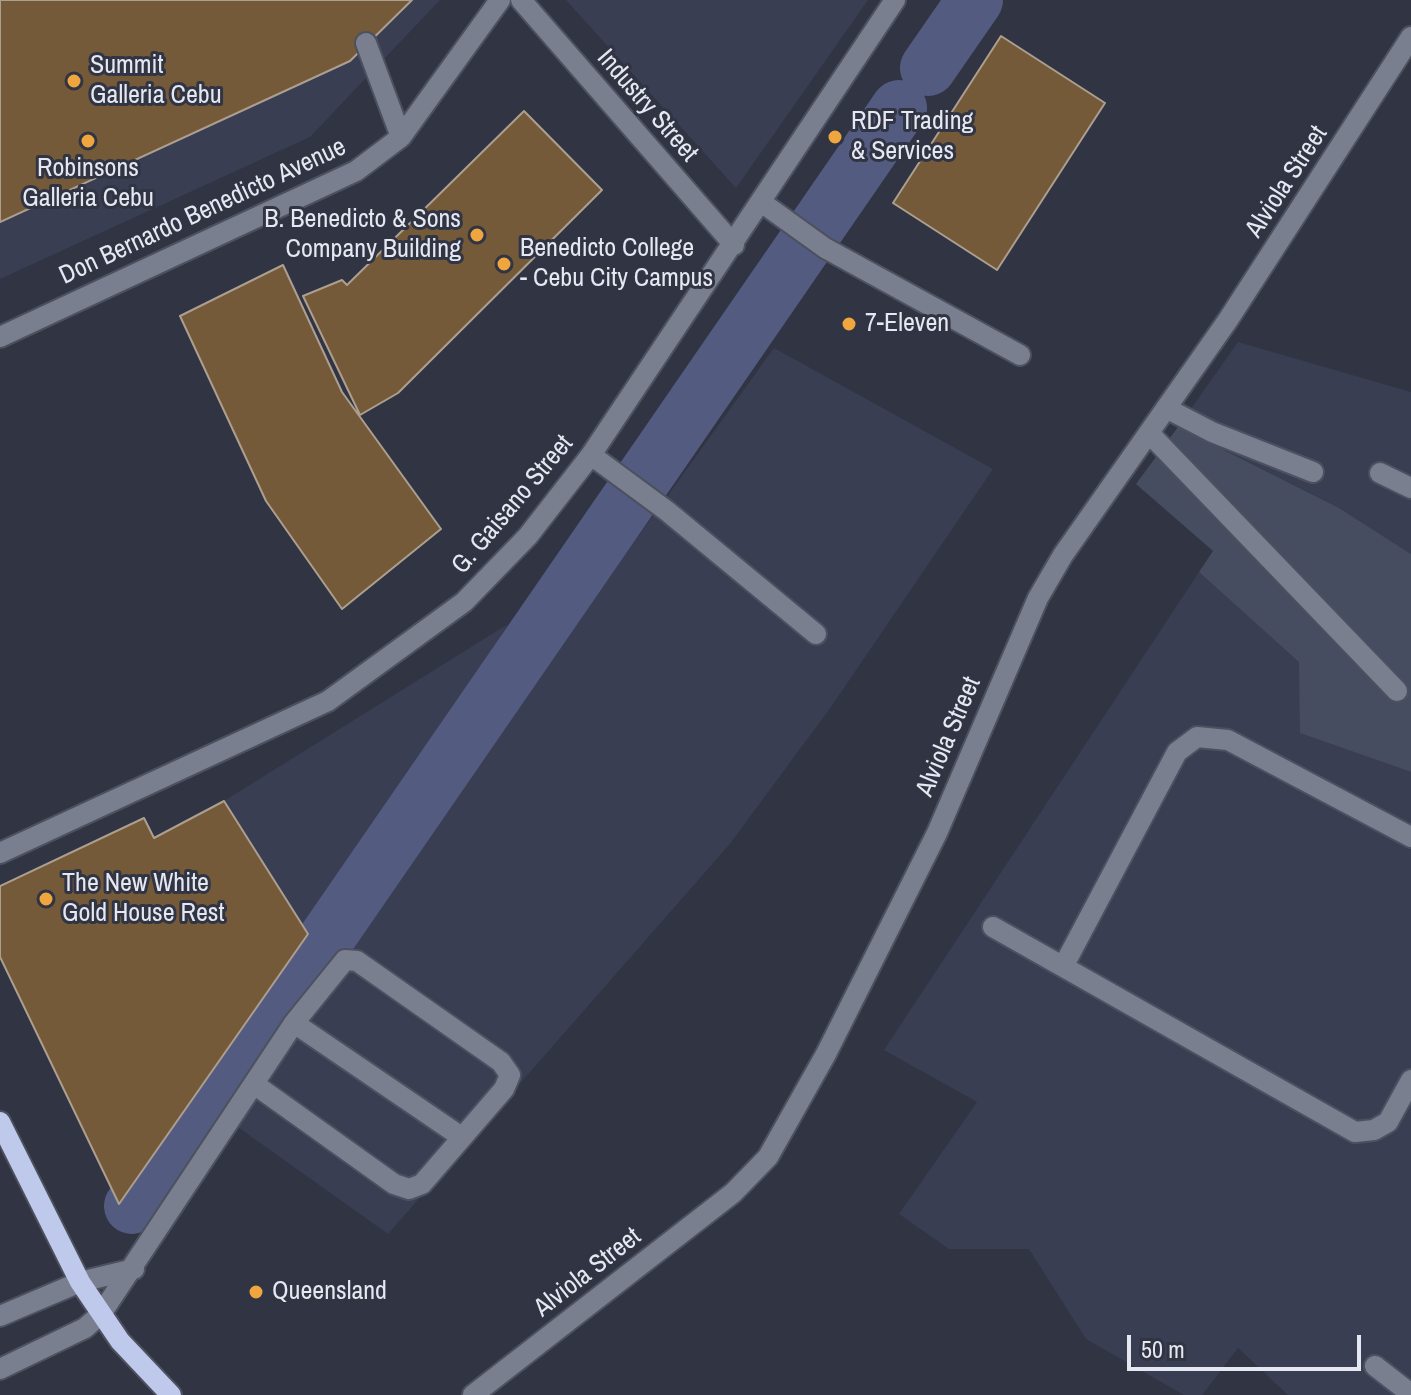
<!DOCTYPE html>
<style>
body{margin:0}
#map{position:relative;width:1411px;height:1395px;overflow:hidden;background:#303443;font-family:"Archivo Narrow",sans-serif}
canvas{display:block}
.scale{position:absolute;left:1127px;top:1335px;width:234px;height:36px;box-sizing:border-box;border:4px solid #e5e8f1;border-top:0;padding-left:10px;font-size:24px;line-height:28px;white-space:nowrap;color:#e5e8f1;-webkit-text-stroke:6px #303443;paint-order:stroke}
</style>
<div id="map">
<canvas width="1411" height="1395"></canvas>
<div class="scale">50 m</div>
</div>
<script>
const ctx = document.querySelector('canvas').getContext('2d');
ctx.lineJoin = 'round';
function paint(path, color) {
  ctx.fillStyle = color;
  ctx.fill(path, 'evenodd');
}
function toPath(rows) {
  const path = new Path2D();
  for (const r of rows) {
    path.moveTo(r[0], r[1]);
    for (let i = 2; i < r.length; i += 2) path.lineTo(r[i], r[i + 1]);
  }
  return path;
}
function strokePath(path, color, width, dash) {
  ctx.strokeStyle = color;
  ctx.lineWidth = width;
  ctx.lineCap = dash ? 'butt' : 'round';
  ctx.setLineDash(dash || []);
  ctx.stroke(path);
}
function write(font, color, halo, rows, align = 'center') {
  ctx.font = font + ' "Archivo Narrow",sans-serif';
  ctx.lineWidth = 6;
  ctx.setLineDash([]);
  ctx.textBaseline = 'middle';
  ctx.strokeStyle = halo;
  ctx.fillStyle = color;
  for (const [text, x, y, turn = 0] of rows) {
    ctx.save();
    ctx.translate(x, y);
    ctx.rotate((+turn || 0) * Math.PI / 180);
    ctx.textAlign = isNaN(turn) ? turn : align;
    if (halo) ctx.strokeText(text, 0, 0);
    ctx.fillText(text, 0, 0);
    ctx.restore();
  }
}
paint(toPath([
 [0,0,440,0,310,137,0,279],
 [566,0,868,0,736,188],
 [1238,342,1411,392,1411,554,1339,508,1178,427],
 [774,348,993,469,831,707,729,845,388,1234,221,1115],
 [1199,572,1300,662,1301,733,1411,772,1411,1395,1288,1395,1238,1348,1202,1395,1184,1395,1086,1339,1029,1249,949,1249,899,1214,977,1102,884,1050],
 [508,624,423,769,308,934,224,801]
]), '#393e53');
paint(toPath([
 [1178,427,1339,508,1411,554,1411,772,1300,733,1299,662,1199,572,1213,551,1136,484]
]), '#474d61');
strokePath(toPath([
 [928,68,975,0],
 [132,1206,173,1161,899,108]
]), '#535c80', 56);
const building = toPath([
 [0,0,412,0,350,61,0,222,0,0],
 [1001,36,1105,103,997,270,893,203,1001,36],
 [524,111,602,190,398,393,360,415,303,296,342,280,347,285,524,111],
 [283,265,342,392,441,529,342,609,266,501,180,316,283,265],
 [224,801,308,934,119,1204,0,957,0,886,144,818,154,838,224,801]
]);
paint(building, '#755a3a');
strokePath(building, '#ad9f90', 2);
const minor = toPath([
 [521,0,734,245],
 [366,43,401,137],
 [761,202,825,248,1020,355],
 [0,337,356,171,401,137,500,0],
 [1166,408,1212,432,1313,472],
 [1150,434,1397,691],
 [591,455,667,511,816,634],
 [1380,473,1411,488],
 [0,853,328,701,464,602,528,536,591,455,895,0],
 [993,927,1355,1132,1374,1130,1388,1122,1411,1080],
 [1064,965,1177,752,1197,737,1228,740,1411,837],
 [294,1023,460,1136],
 [0,1316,80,1282,134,1269],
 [1375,1366,1411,1394],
 [0,1369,85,1328,101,1314,294,1023,345,960,357,961,501,1062,510,1075,504,1089,422,1184,409,1189,394,1184,254,1084],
 [473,1395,733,1193,768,1157,826,1054,937,833,1038,598,1063,555,1228,320,1411,37]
]);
const major = toPath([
 [0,1122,80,1282,120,1341,171,1395]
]);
strokePath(minor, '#4d515f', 24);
strokePath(major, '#4d515f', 24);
strokePath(minor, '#7a7f90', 20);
strokePath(major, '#bfc9ec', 20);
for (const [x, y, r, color] of [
 [74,81,8,"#f0a63f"],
 [835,137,8,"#f0a63f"],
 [88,141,8,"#f0a63f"],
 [477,235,8,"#f0a63f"],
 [504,264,8,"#f0a63f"],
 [849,324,8,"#f0a63f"],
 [46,899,8,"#f0a63f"],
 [256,1292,8,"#f0a63f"]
]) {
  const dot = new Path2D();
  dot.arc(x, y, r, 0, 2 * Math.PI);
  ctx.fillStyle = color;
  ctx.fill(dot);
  strokePath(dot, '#303443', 3);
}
write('26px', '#e5e8f1', '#303443', [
 ["Summit",90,66],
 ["Galleria Cebu",90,96],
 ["RDF Trading",851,122],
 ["& Services",851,152],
 ["Robinsons",88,169,"center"],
 ["Galleria Cebu",88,199,"center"],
 ["B. Benedicto & Sons",461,220,"right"],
 ["Company Building",461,250,"right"],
 ["Benedicto College",520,249],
 ["- Cebu City Campus",520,279],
 ["7-Eleven",865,324],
 ["The New White",62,884],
 ["Gold House Rest",62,914],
 ["Queensland",272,1292]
], 'left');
write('26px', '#e5e8f1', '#303443', [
 ["Industry Street",647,106,49],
 ["Alviola Street",1287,182,-57],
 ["Don Bernardo Benedicto Avenue",203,212,-25],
 ["G. Gaisano Street",513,505,-50],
 ["Alviola Street",949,737,-67],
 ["Alviola Street",588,1273,-38]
]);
</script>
